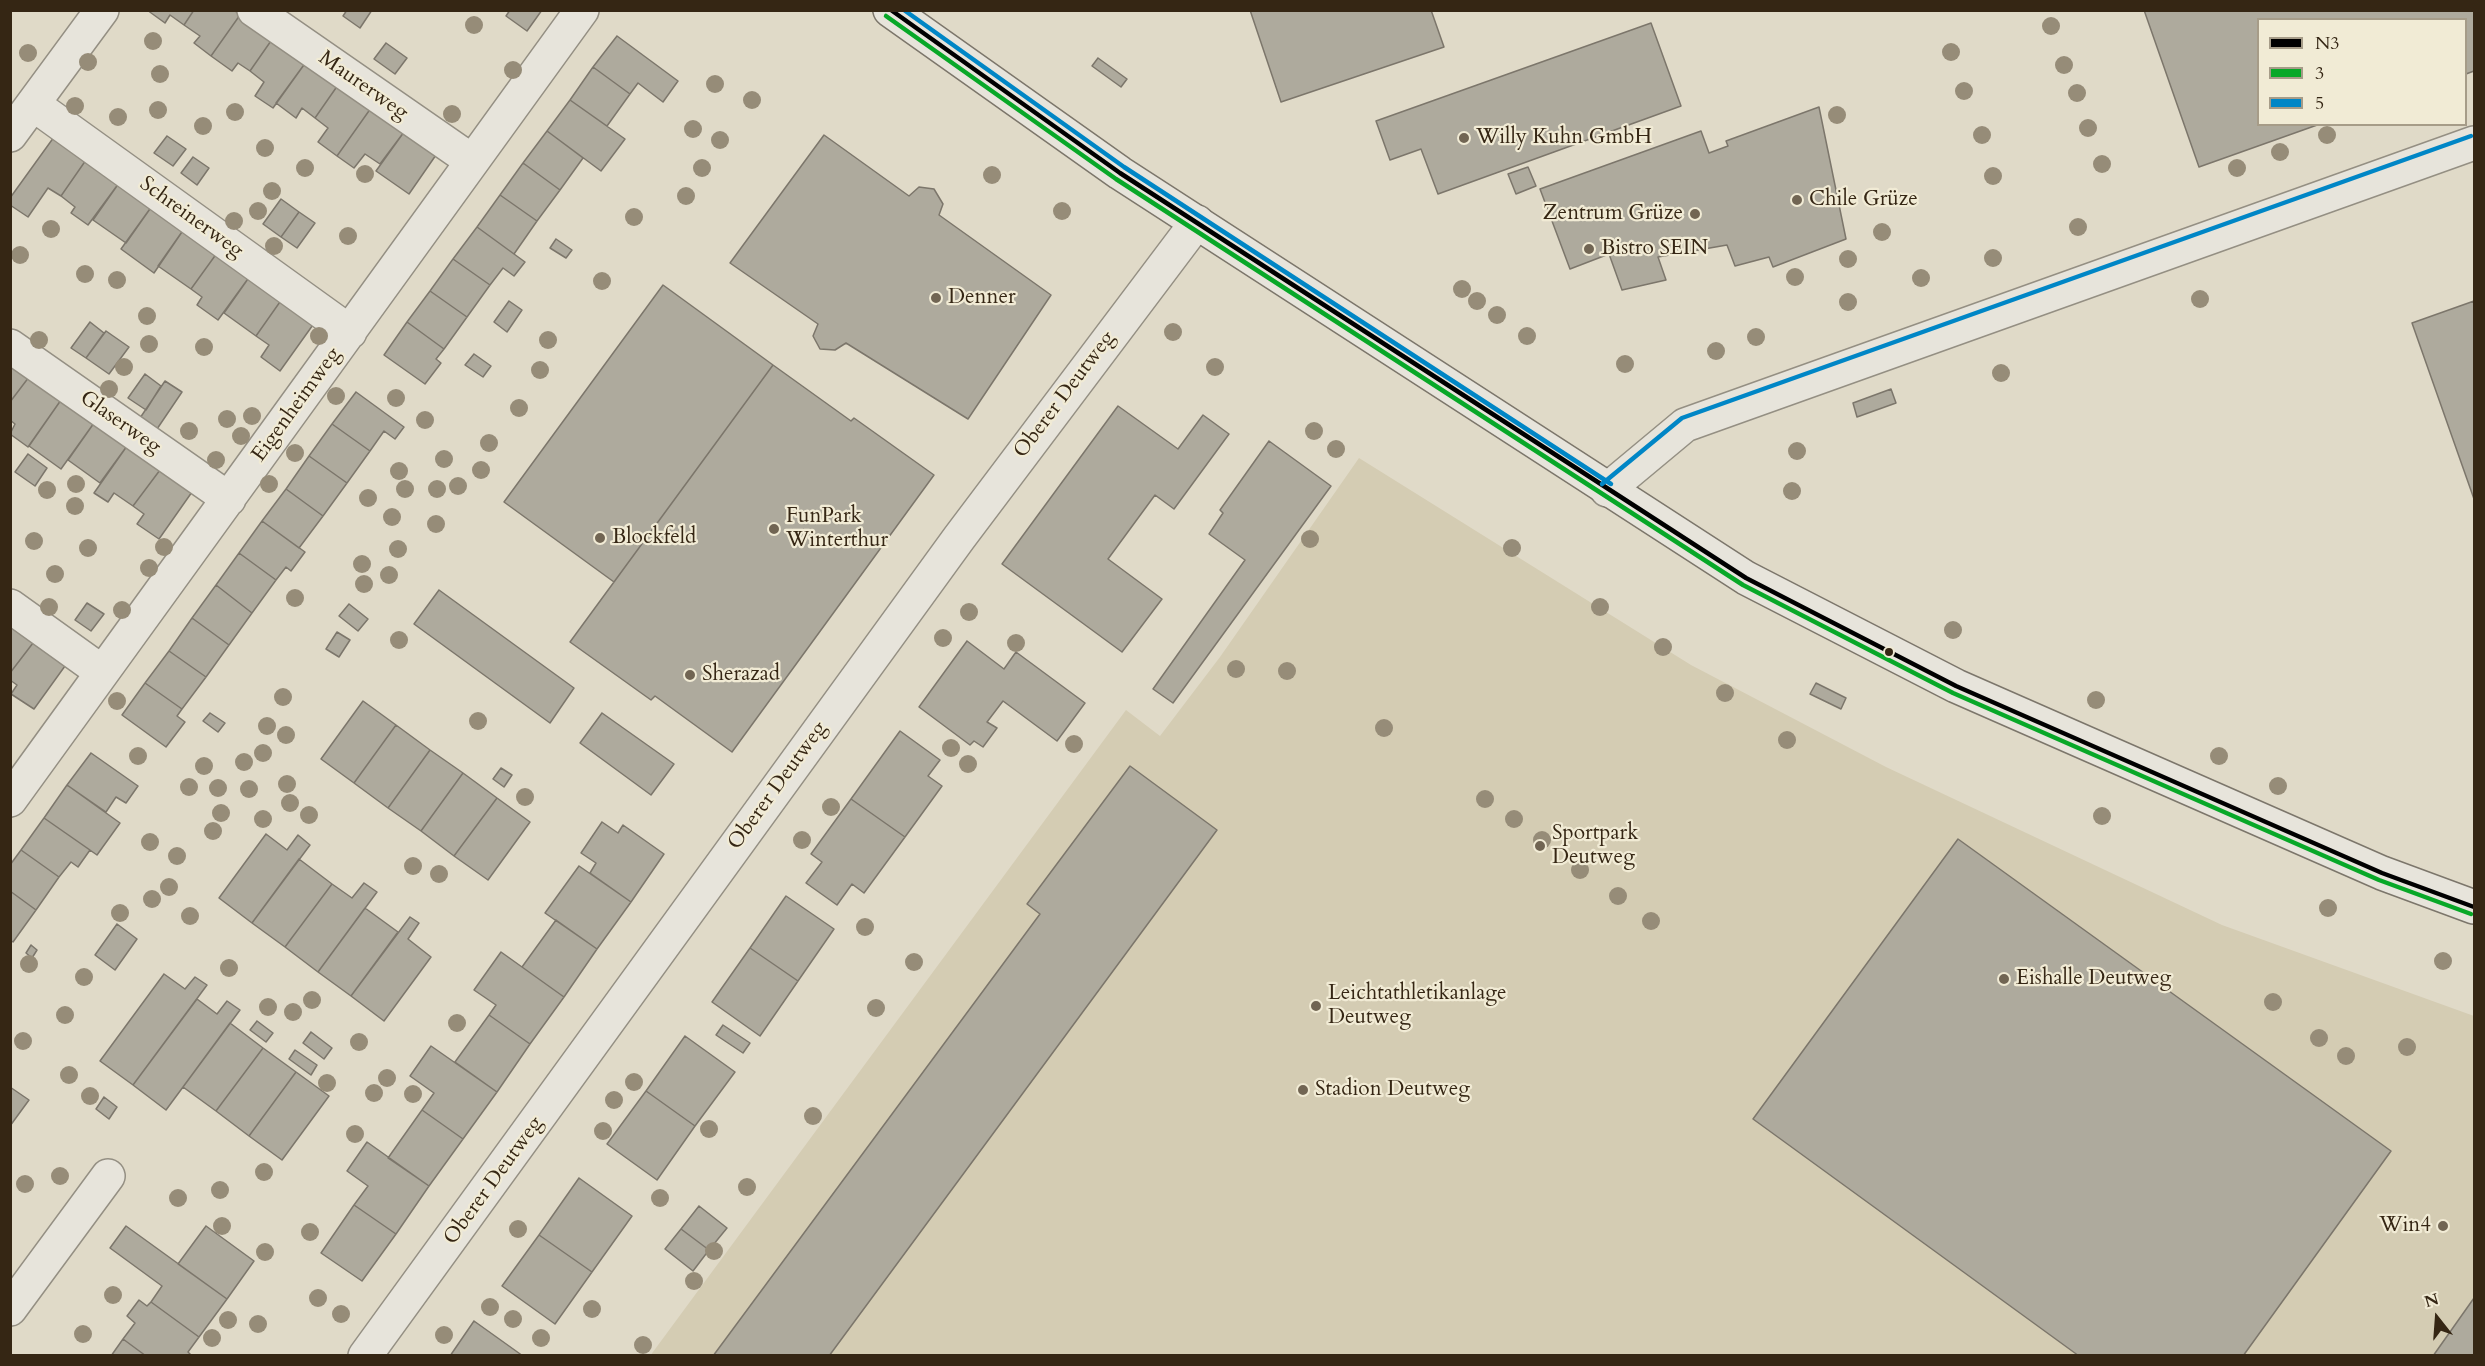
<!DOCTYPE html>
<meta charset="utf-8">
<style>
body{margin:0}
#map{position:relative;width:2485px;height:1366px;overflow:hidden;background:#e0dac8;font-family:Cardo,serif}
canvas{display:block}
.frame{position:absolute;inset:0;border:12px solid #352614;pointer-events:none}
.legend{position:absolute;left:2257px;top:18px;width:210px;height:108px;box-sizing:border-box;background:#f1ebd5;border:2px solid #a69c88;margin:0;padding:8px 10px;list-style:none;font-size:18px;color:#352614}
.legend li{display:flex;align-items:center;gap:12px;height:30px}
.legend b{width:30px;border:2px solid #a69c88}
.north{position:absolute;left:2407px;top:1288px;width:60px;height:60px;-webkit-text-stroke:4px #f1ebd5;paint-order:stroke;rotate:343deg;font-size:16px;font-weight:700;line-height:24px;text-align:center;color:#352614}
.north::after{content:'';display:block;margin:auto;width:21px;height:27px;background:#352614;clip-path:polygon(50% 0,100% 100%,50% 72%,0 100%)}
</style>
<div id="map">
<canvas width="2485" height="1366"></canvas>
<div class="frame"></div>
<ul class="legend">
<li><b style="height:8px;background:#000"></b>N3</li>
<li><b style="height:8px;background:#08a828"></b>3</li>
<li><b style="height:8px;background:#0086c6"></b>5</li>
</ul>
<div class="north">N</div>
</div>
<script>
const ctx = document.querySelector('canvas').getContext('2d');
ctx.lineJoin = 'round';
function paint(path, color) {
  ctx.fillStyle = color;
  ctx.fill(path, 'evenodd');
}
function toPath(rows) {
  const path = new Path2D();
  for (const r of rows) {
    path.moveTo(r[0], r[1]);
    for (let i = 2; i < r.length; i += 2) path.lineTo(r[i], r[i + 1]);
  }
  return path;
}
function strokePath(path, color, width, dash) {
  ctx.strokeStyle = color;
  ctx.lineWidth = width;
  ctx.lineCap = dash ? 'butt' : 'round';
  ctx.setLineDash(dash || []);
  ctx.stroke(path);
}
function write(font, color, halo, rows, align = 'center') {
  ctx.font = font + ' Cardo,serif';
  ctx.lineWidth = 4.5;
  ctx.setLineDash([]);
  ctx.textBaseline = 'middle';
  ctx.strokeStyle = halo;
  ctx.fillStyle = color;
  for (const [text, x, y, turn = 0] of rows) {
    ctx.save();
    ctx.translate(x, y);
    ctx.rotate((+turn || 0) * Math.PI / 180);
    ctx.textAlign = isNaN(turn) ? turn : align;
    if (halo) ctx.strokeText(text, 0, 0);
    ctx.fillText(text, 0, 0);
    ctx.restore();
  }
}
paint(toPath([
 [1359,458,1691,665,1886,767,2222,925,2474,1016,2474,1355,650,1356,1126,710,1160,736,1220,657]
]), '#d4ccb3');
const building = toPath([
 [147,10,194,10,184,25,170,15,165,23,147,10],
 [194,10,234,10,240,15,211,56,194,43,200,36,184,25,194,10],
 [347,10,372,10,360,28,343,16,347,10],
 [510,10,542,10,527,31,506,16,510,10],
 [1250,10,1431,10,1444,47,1281,102,1250,10],
 [2144,10,2474,10,2474,71,2466,74,2466,20,2258,20,2258,124,2320,124,2199,167,2144,10],
 [240,15,273,38,250,71,238,63,232,71,211,56,240,15],
 [1651,23,1681,106,1438,194,1421,149,1390,160,1376,121,1651,23],
 [617,36,678,81,663,102,638,83,630,94,593,67,617,36],
 [273,38,306,62,273,108,255,96,264,82,250,71,273,38],
 [386,43,407,58,395,74,374,59,386,43],
 [1098,58,1127,79,1121,87,1092,66,1098,58],
 [306,62,338,85,315,118,302,108,296,118,276,103,306,62],
 [593,67,630,94,607,126,570,100,593,67],
 [338,85,371,108,337,156,318,142,328,128,315,118,338,85],
 [570,100,625,139,601,171,547,131,570,100],
 [1819,107,1846,239,1773,267,1769,257,1735,266,1727,245,1658,257,1666,280,1622,290,1609,254,1570,269,1540,189,1701,131,1709,153,1728,146,1726,141,1819,107],
 [371,108,404,132,380,164,365,154,354,168,337,156,371,108],
 [547,131,583,158,560,190,523,163,547,131],
 [404,132,436,155,409,194,376,171,404,132],
 [824,135,909,196,919,187,934,189,943,204,939,215,1051,295,968,419,846,343,835,350,820,349,813,336,818,324,730,263,824,135],
 [167,136,186,149,173,166,154,153,167,136],
 [54,137,86,160,61,196,48,188,28,217,10,205,10,198,54,137],
 [193,157,209,168,197,185,181,173,193,157],
 [86,160,119,183,88,225,71,213,75,207,61,196,86,160],
 [523,163,560,190,537,221,500,195,523,163],
 [1528,167,1536,186,1516,194,1508,174,1528,167],
 [119,183,152,206,126,243,93,220,119,183],
 [500,195,537,221,514,254,477,227,500,195],
 [281,199,299,212,281,237,263,224,281,199],
 [152,206,184,229,154,273,121,249,152,206],
 [299,212,315,223,297,248,281,237,299,212],
 [477,227,525,262,514,276,503,268,490,285,453,259,477,227],
 [184,229,217,253,191,289,158,266,184,229],
 [556,239,572,250,566,258,550,248,556,239],
 [217,253,250,276,218,320,197,305,202,297,191,289,217,253],
 [453,259,490,285,467,317,430,291,453,259],
 [250,276,282,299,256,336,224,313,250,276],
 [663,285,773,365,614,582,504,502,663,285],
 [430,291,467,317,444,349,407,322,430,291],
 [282,299,315,322,280,371,261,357,269,345,256,336,282,299],
 [509,301,522,310,507,332,494,322,509,301],
 [2474,301,2474,499,2412,323,2474,301],
 [90,322,104,333,86,358,71,348,90,322],
 [407,322,444,349,436,359,441,363,425,384,384,355,407,322],
 [106,331,129,347,109,374,86,358,106,331],
 [474,354,491,366,483,377,465,365,474,354],
 [10,364,29,377,10,402,10,364],
 [773,365,851,421,854,418,934,475,732,752,655,696,651,700,570,642,773,365],
 [145,374,161,386,146,410,128,398,145,374],
 [29,377,61,400,28,447,10,434,15,424,10,420,10,402,29,377],
 [165,381,182,392,157,429,140,418,165,381],
 [1891,389,1896,403,1857,417,1853,403,1891,389],
 [356,392,404,427,395,439,384,431,370,451,332,424,356,392],
 [61,400,94,423,61,469,29,446,61,400],
 [1118,406,1178,449,1203,415,1229,434,1174,509,1155,495,1108,559,1162,599,1122,652,1002,564,1118,406],
 [94,423,127,446,100,483,68,460,94,423],
 [332,424,370,451,347,483,309,456,332,424],
 [1269,441,1331,486,1173,703,1153,689,1245,560,1209,534,1223,513,1220,510,1269,441],
 [127,446,160,470,133,506,114,493,108,502,94,493,127,446],
 [28,454,47,468,35,486,15,472,28,454],
 [309,456,347,483,323,516,286,489,309,456],
 [160,470,192,492,159,539,137,524,144,514,133,506,160,470],
 [286,489,323,516,299,548,262,521,286,489],
 [262,521,305,552,291,571,286,567,276,580,239,553,262,521],
 [239,553,276,580,252,613,216,585,239,553],
 [216,585,252,613,229,645,192,618,216,585],
 [439,590,574,688,550,723,414,624,439,590],
 [87,603,104,614,91,631,75,620,87,603],
 [349,604,368,619,358,631,339,616,349,604],
 [192,618,229,645,206,677,169,651,192,618],
 [10,626,33,643,10,673,10,626],
 [337,632,350,640,339,657,326,649,337,632],
 [967,641,1004,669,1016,652,1085,703,1057,741,1003,701,987,722,997,728,983,747,974,741,970,745,919,707,967,641],
 [33,643,65,666,34,709,11,694,17,685,10,680,10,673,33,643],
 [169,651,206,677,182,709,145,683,169,651],
 [145,683,182,709,177,716,185,722,166,747,122,715,145,683],
 [1816,683,1846,698,1841,709,1810,694,1816,683],
 [363,701,396,725,354,783,321,759,363,701],
 [210,713,225,723,218,732,203,721,210,713],
 [602,713,674,764,651,795,580,743,602,713],
 [396,725,430,750,388,808,354,783,396,725],
 [900,731,940,760,928,776,942,786,905,837,851,799,900,731],
 [430,750,463,773,421,831,388,808,430,750],
 [91,753,138,786,126,803,116,797,106,812,67,785,91,753],
 [1130,766,1217,830,829,1356,713,1356,1040,914,1027,904,1130,766],
 [501,768,512,775,504,787,493,779,501,768],
 [463,773,497,798,454,856,421,831,463,773],
 [67,785,120,823,97,855,44,818,67,785],
 [497,798,530,822,488,880,454,856,497,798],
 [851,799,905,837,864,893,852,884,837,905,806,883,822,862,811,854,851,799],
 [44,818,90,850,78,867,71,862,59,877,21,850,44,818],
 [602,822,618,833,623,825,664,854,631,902,590,873,596,863,581,853,602,822],
 [266,834,287,850,298,835,310,845,252,923,219,898,266,834],
 [1958,839,2391,1151,2243,1356,2079,1356,1753,1119,1958,839],
 [21,850,59,877,36,910,10,891,10,865,21,850],
 [299,859,332,884,285,947,252,923,299,859],
 [579,866,631,902,597,949,545,913,579,866],
 [364,883,377,892,318,972,285,947,332,884,352,898,364,883],
 [10,891,36,910,13,942,10,940,10,891],
 [786,896,834,929,798,981,750,948,786,896],
 [365,908,398,932,351,996,318,972,365,908],
 [410,917,419,923,408,939,431,957,384,1021,351,996,410,917],
 [556,920,597,949,564,997,522,967,556,920],
 [117,924,137,939,115,970,95,955,117,924],
 [31,945,37,950,32,958,26,953,31,945],
 [750,948,798,981,760,1036,712,1002,750,948],
 [501,952,564,997,530,1044,489,1015,496,1005,474,990,501,952],
 [164,974,185,989,195,977,207,985,133,1085,100,1061,164,974],
 [197,999,217,1014,227,1001,240,1010,166,1110,133,1085,197,999],
 [489,1015,530,1044,497,1092,455,1062,489,1015],
 [257,1021,273,1033,266,1042,250,1030,257,1021],
 [230,1023,263,1048,216,1111,183,1087,230,1023],
 [723,1025,750,1043,743,1053,716,1035,723,1025],
 [311,1032,332,1048,324,1059,303,1043,311,1032],
 [685,1036,735,1072,695,1126,646,1091,685,1036],
 [431,1046,497,1092,463,1139,422,1110,434,1093,410,1076,431,1046],
 [263,1048,296,1072,249,1136,216,1111,263,1048],
 [295,1050,317,1065,311,1075,289,1059,295,1050],
 [296,1072,329,1096,282,1160,249,1136,296,1072],
 [10,1087,29,1100,10,1126,10,1087],
 [646,1091,695,1126,657,1180,607,1144,646,1091],
 [104,1097,117,1107,109,1119,96,1109,104,1097],
 [422,1110,463,1139,429,1186,388,1158,422,1110],
 [367,1142,429,1186,396,1234,354,1205,368,1186,347,1171,367,1142],
 [579,1178,632,1216,592,1272,539,1235,579,1178],
 [354,1205,396,1234,362,1281,321,1253,354,1205],
 [699,1206,727,1228,709,1250,681,1229,699,1206],
 [126,1226,227,1299,199,1337,151,1302,162,1286,110,1248,126,1226],
 [206,1226,254,1261,227,1299,178,1264,206,1226],
 [681,1229,709,1250,693,1271,665,1249,681,1229],
 [539,1235,592,1272,555,1324,502,1286,539,1235],
 [2474,1298,2474,1356,2433,1356,2474,1298],
 [139,1300,147,1306,151,1302,199,1337,188,1352,192,1356,146,1356,123,1339,135,1323,127,1316,139,1300],
 [474,1321,523,1356,450,1356,474,1321],
 [123,1339,146,1356,111,1356,123,1339]
]);
paint(building, '#aeaa9d');
strokePath(building, '#7c766b', 1.5);
const minor = toPath([
 [254,10,472,161],
 [33,104,350,332],
 [10,135,102,10],
 [10,346,229,499],
 [10,606,102,672],
 [10,800,582,10],
 [10,1309,108,1176]
]);
const tertiary = toPath([
 [1607,490,1685,425,2474,143],
 [365,1356,959,538,1197,222]
]);
const secondary = toPath([
 [890,10,1120,173,1746,578,1956,686,2382,873,2474,907]
]);
strokePath(minor, '#948f83', 36);
strokePath(tertiary, '#948f83', 36);
strokePath(secondary, '#7c766b', 36);
strokePath(minor, '#e7e4db', 33);
strokePath(tertiary, '#e7e4db', 33);
strokePath(secondary, '#e7e4db', 33);
strokePath(toPath([
 [891,10,1120,173,1746,578,1956,686,2382,873,2474,907]
]), '#000', 4.5);
strokePath(toPath([
 [886,16,1116,179,1743,585,1953,693,2379,880,2471,914]
]), '#08a828', 4.5);
strokePath(toPath([
 [904,10,1124,167,1611,484],
 [1602,484,1682,418,2471,136]
]), '#0086c6', 4.5);
ctx.fillStyle = '#968c78';
for (const [x, y] of [
 [474,25],
 [2051,26],
 [153,41],
 [1951,52],
 [28,53],
 [88,62],
 [2064,65],
 [513,70],
 [160,74],
 [715,84],
 [1964,91],
 [2077,93],
 [752,100],
 [75,106],
 [158,110],
 [235,112],
 [452,114],
 [1837,115],
 [118,117],
 [203,126],
 [2088,128],
 [693,129],
 [1982,135],
 [2327,135],
 [720,140],
 [265,148],
 [2280,152],
 [2102,164],
 [305,168],
 [702,168],
 [2237,168],
 [365,174],
 [992,175],
 [1993,176],
 [272,191],
 [686,196],
 [258,211],
 [1062,211],
 [634,217],
 [234,221],
 [2078,227],
 [51,229],
 [1882,232],
 [348,236],
 [274,246],
 [20,255],
 [1993,258],
 [1848,259],
 [85,274],
 [1795,277],
 [1921,278],
 [117,280],
 [602,281],
 [1462,289],
 [2200,299],
 [1477,301],
 [1848,302],
 [1497,315],
 [147,316],
 [1173,332],
 [319,336],
 [1527,336],
 [1756,337],
 [39,340],
 [548,340],
 [149,344],
 [204,347],
 [1716,351],
 [1625,364],
 [124,367],
 [1215,367],
 [540,370],
 [2001,373],
 [109,389],
 [336,396],
 [396,398],
 [519,408],
 [252,416],
 [227,419],
 [425,420],
 [189,431],
 [1314,431],
 [241,436],
 [489,443],
 [1336,449],
 [1797,451],
 [295,453],
 [444,459],
 [216,460],
 [481,470],
 [399,471],
 [76,484],
 [269,484],
 [458,486],
 [405,489],
 [437,489],
 [47,490],
 [1792,491],
 [368,498],
 [75,506],
 [392,517],
 [436,524],
 [1310,539],
 [34,541],
 [164,547],
 [88,548],
 [1512,548],
 [398,549],
 [362,564],
 [149,568],
 [55,574],
 [389,575],
 [364,584],
 [295,598],
 [49,607],
 [1600,607],
 [122,610],
 [969,612],
 [1953,630],
 [943,638],
 [399,640],
 [1016,643],
 [1663,647],
 [1236,669],
 [1287,671],
 [1725,693],
 [283,697],
 [2096,700],
 [117,701],
 [478,721],
 [267,726],
 [1384,728],
 [286,735],
 [1787,740],
 [1074,744],
 [951,748],
 [263,753],
 [138,756],
 [2219,756],
 [244,762],
 [968,764],
 [204,766],
 [287,784],
 [2278,786],
 [189,787],
 [218,788],
 [249,789],
 [525,797],
 [1485,799],
 [290,803],
 [831,807],
 [221,813],
 [309,815],
 [2102,816],
 [263,819],
 [1514,819],
 [213,831],
 [802,840],
 [1542,840],
 [150,842],
 [177,856],
 [413,866],
 [1580,870],
 [439,874],
 [169,887],
 [1618,896],
 [152,899],
 [2328,908],
 [120,913],
 [190,916],
 [1651,921],
 [865,927],
 [2443,961],
 [914,962],
 [29,964],
 [229,968],
 [84,977],
 [312,1000],
 [2273,1002],
 [268,1007],
 [876,1008],
 [293,1012],
 [65,1015],
 [457,1023],
 [2319,1038],
 [23,1041],
 [359,1042],
 [2407,1047],
 [2346,1056],
 [69,1075],
 [387,1078],
 [634,1082],
 [327,1083],
 [374,1093],
 [413,1094],
 [90,1096],
 [614,1100],
 [813,1116],
 [709,1129],
 [603,1131],
 [355,1134],
 [264,1172],
 [60,1176],
 [25,1184],
 [747,1187],
 [220,1190],
 [178,1198],
 [660,1198],
 [222,1226],
 [518,1229],
 [310,1232],
 [714,1251],
 [265,1252],
 [694,1281],
 [113,1295],
 [318,1298],
 [490,1307],
 [592,1309],
 [341,1314],
 [513,1319],
 [228,1320],
 [258,1324],
 [83,1334],
 [444,1335],
 [212,1338],
 [541,1338],
 [643,1345]
]) {
  ctx.beginPath();
  ctx.arc(x, y, 9, 0, 2 * Math.PI);
  ctx.fill();
}
for (const [x, y, r, color] of [
 [1464,138,6,"#716553"],
 [1797,200,6,"#716553"],
 [1695,214,6,"#716553"],
 [1589,249,6,"#716553"],
 [936,298,6,"#716553"],
 [774,529,6,"#716553"],
 [600,538,6,"#716553"],
 [1889,652,5,"#352614"],
 [690,675,6,"#716553"],
 [1540,846,6,"#716553"],
 [2004,979,6,"#716553"],
 [1316,1006,6,"#716553"],
 [1303,1090,6,"#716553"],
 [2443,1226,6,"#716553"]
]) {
  const dot = new Path2D();
  dot.arc(x, y, r, 0, 2 * Math.PI);
  ctx.fillStyle = color;
  ctx.fill(dot);
  strokePath(dot, '#f1ebd5', 2);
}
write('21px', '#352614', '#f1ebd5', [
 ["Maurerweg",363,86,35],
 ["Schreinerweg",191,218,36],
 ["Oberer Deutweg",1065,395,-53],
 ["Eigenheimweg",297,405,-54],
 ["Glaserweg",120,423,35],
 ["Oberer Deutweg",778,786,-54],
 ["Oberer Deutweg",494,1181,-54]
]);
write('21px', '#352614', '#f1ebd5', [
 ["Willy Kuhn GmbH",1476,138],
 ["Chile Grüze",1809,200],
 ["Zentrum Grüze",1683,214,"right"],
 ["Bistro SEIN",1601,249],
 ["Denner",948,298],
 ["FunPark",786,517],
 ["Winterthur",786,541],
 ["Blockfeld",612,538],
 ["Sherazad",702,675],
 ["Sportpark",1552,834],
 ["Deutweg",1552,858],
 ["Eishalle Deutweg",2016,979],
 ["Leichtathletikanlage",1328,994],
 ["Deutweg",1328,1018],
 ["Stadion Deutweg",1315,1090],
 ["Win4",2431,1226,"right"]
], 'left');
</script>
